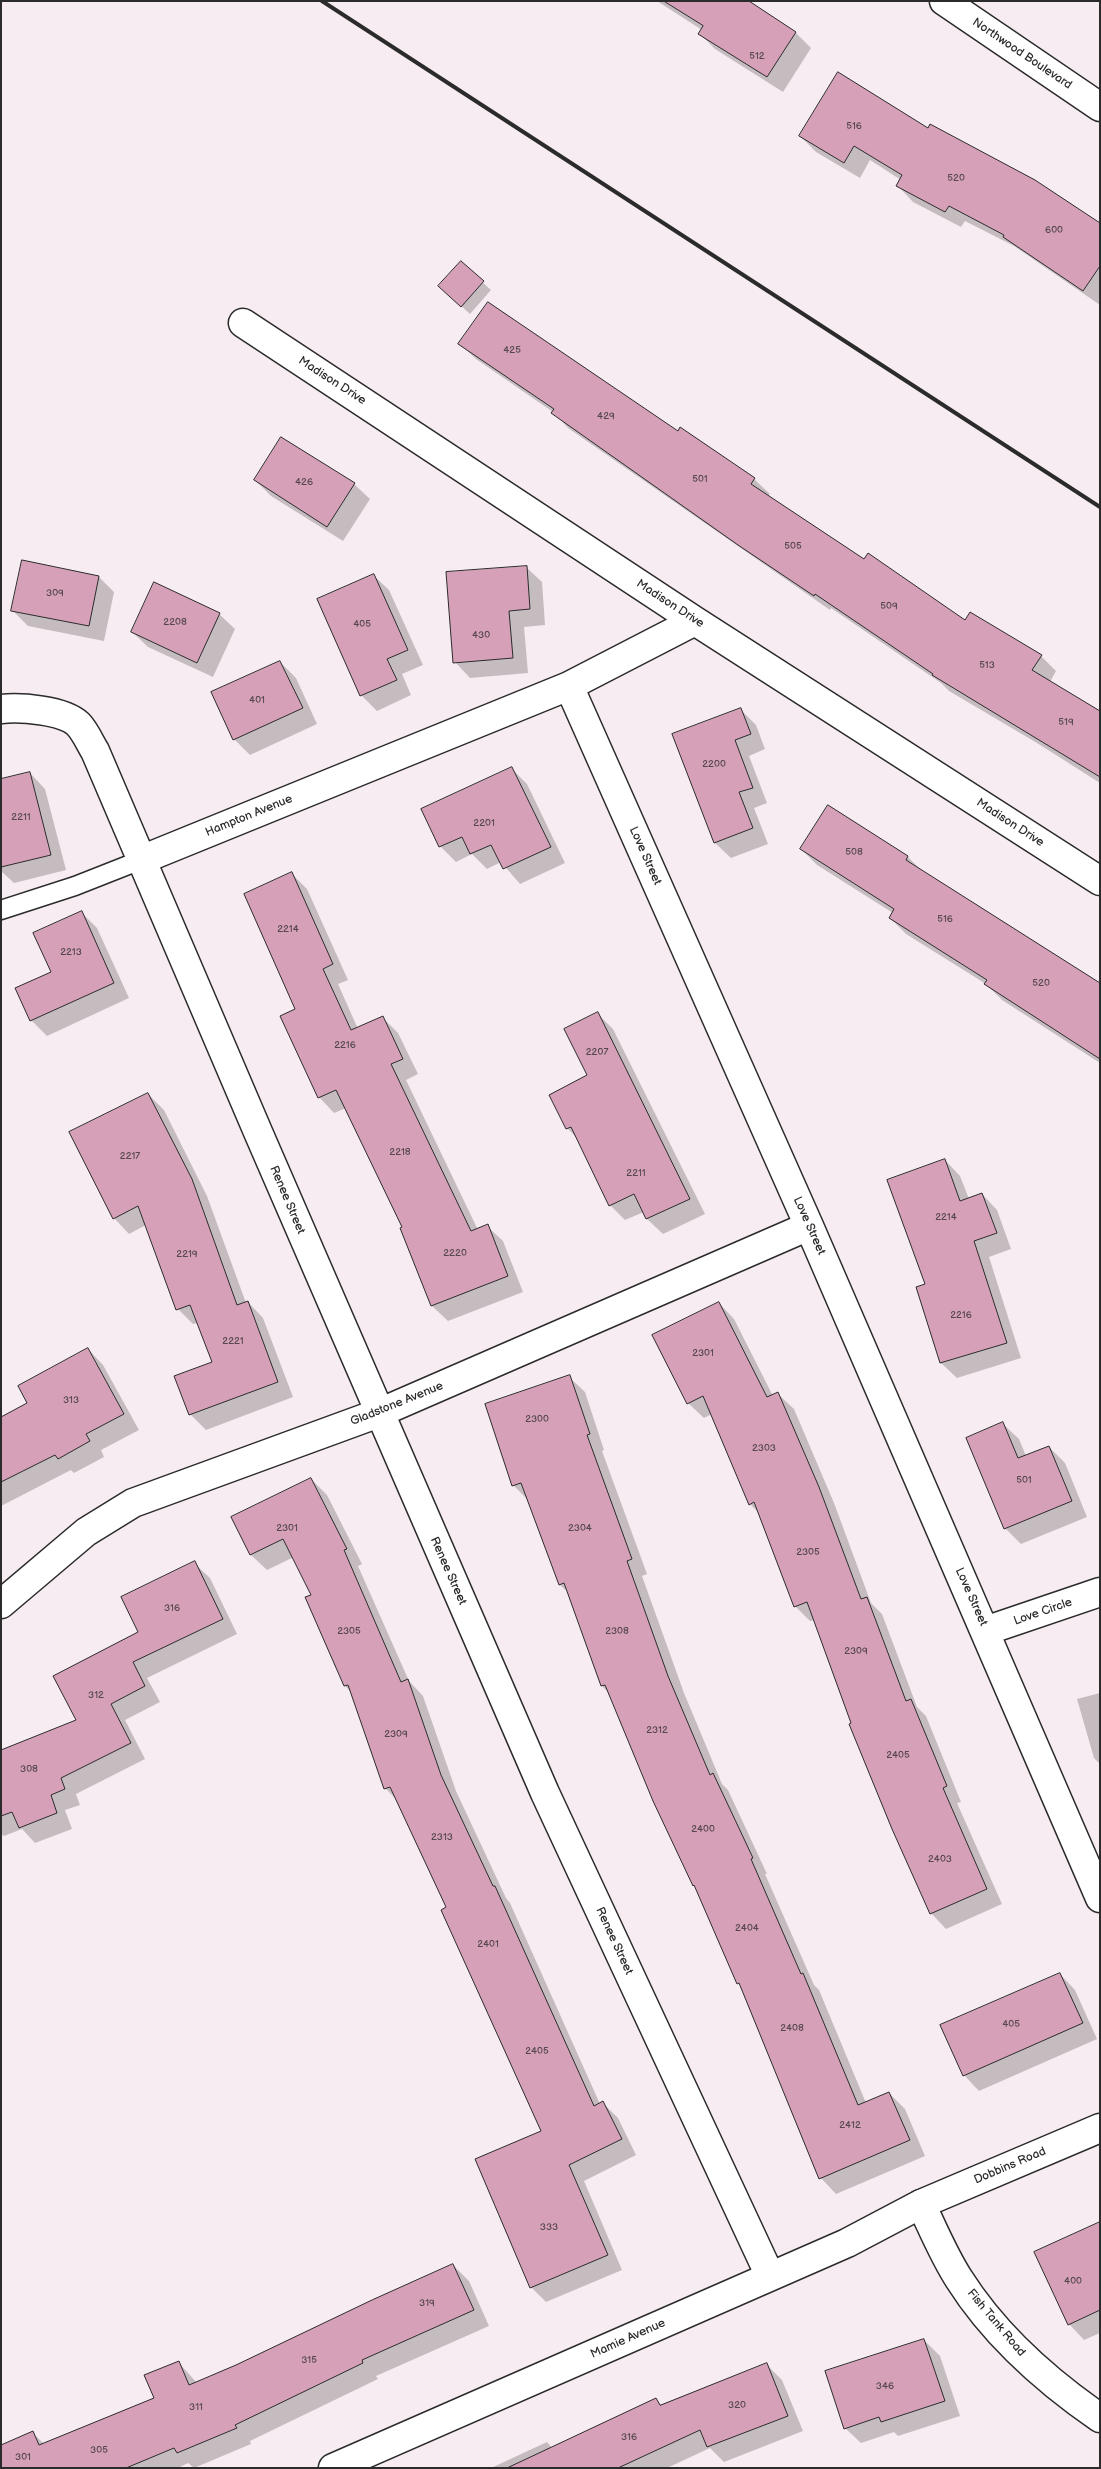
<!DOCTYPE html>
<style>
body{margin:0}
#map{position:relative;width:1101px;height:2469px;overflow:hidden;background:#f7ecf1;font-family:"Balsamiq Sans",sans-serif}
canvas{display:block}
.frame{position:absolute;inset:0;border:2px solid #2b2b2b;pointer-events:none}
</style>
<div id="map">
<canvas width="1101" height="2469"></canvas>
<div class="frame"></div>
</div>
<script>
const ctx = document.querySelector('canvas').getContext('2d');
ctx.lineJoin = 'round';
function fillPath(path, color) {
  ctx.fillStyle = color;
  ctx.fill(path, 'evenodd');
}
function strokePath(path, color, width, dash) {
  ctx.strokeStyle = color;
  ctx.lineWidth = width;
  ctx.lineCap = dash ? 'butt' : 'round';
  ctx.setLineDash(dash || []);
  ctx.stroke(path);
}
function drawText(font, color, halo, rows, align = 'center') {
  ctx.font = font + ' "Balsamiq Sans",sans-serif';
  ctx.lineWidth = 5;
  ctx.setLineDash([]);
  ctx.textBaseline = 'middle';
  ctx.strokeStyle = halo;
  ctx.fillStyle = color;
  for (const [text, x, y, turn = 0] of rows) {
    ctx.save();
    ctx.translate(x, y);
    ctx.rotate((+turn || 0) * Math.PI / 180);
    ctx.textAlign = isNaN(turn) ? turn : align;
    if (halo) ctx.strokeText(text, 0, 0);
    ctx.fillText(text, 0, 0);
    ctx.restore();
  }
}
fillPath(new Path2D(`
 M 657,1 L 747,1 L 796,33 L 811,48 L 783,92 L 715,49 L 700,34 L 702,30 Z
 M 929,130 L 1100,223 L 1100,305 L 1014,246 L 965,221 L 961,227 L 913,202 L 898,186 L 901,180 L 870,160 L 860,178 L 816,152 L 800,136 Z
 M 461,263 L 491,290 L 470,314 L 447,293 Z
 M 460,344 L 678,433 L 754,479 L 770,494 L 768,496 L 864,560 L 966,621 L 1041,656 L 1056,671 L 1050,682 L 1100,712 L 1100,783 L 1037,743 L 949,691 L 941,683 L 831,608 L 830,610 L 568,428 L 553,412 L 476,359 Z
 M 255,480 L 354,484 L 370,499 L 343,541 L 271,496 Z
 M 526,567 L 542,582 L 545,625 L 524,627 L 528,673 L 470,678 L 455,662 Z
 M 373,575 L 389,590 L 423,665 L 402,674 L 411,695 L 377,711 L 361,695 L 318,599 Z
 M 99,577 L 114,592 L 104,641 L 28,626 L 13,611 Z
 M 219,614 L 235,629 L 213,677 L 148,647 L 132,632 Z
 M 280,662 L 296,678 L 317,724 L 250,755 L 234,739 L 213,693 Z
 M 740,709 L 756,725 L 765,749 L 749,756 L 767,803 L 754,808 L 768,844 L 731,858 L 715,843 L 674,735 Z
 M 512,769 L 527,784 L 565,863 L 520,884 L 501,862 L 487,869 L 472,854 L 456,862 L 440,846 Z
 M 30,773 L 45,789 L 66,870 L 14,883 L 1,871 L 1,780 Z
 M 801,849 L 908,857 L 923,872 L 1100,986 L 1100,1063 L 1002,1000 L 986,984 L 906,934 L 890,918 L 893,913 L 817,865 Z
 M 292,874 L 307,889 L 348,980 L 338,984 L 358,1029 L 382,1017 L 398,1033 L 418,1074 L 406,1080 L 478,1230 L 487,1226 L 503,1241 L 523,1292 L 448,1321 L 432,1306 L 401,1229 L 403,1228 L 346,1108 L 334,1113 L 319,1097 L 296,1010 Z
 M 81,912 L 97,928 L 129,998 L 47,1036 L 31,1020 Z
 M 598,1014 L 613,1029 L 705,1214 L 663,1234 L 647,1219 L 644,1212 L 625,1220 L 610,1205 L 579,1140 L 567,1128 L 589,1076 Z
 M 148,1094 L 164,1110 L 207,1196 L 246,1303 L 248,1302 L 263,1318 L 293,1397 L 206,1430 L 190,1414 L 213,1363 L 198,1323 L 193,1324 L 178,1309 L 146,1225 L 129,1234 L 114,1218 Z
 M 945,1160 L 960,1176 L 969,1199 L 982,1194 L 997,1210 L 1011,1249 L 989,1257 L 1021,1358 L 957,1378 L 941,1363 L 917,1288 L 927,1285 Z
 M 719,1303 L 734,1319 L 773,1396 L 778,1394 L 794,1409 L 834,1503 L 871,1603 L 882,1614 L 917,1707 L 926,1716 L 961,1802 L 957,1803 L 1002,1904 L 946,1929 L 931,1913 L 853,1724 L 815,1620 L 810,1621 L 795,1606 L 760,1514 L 750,1504 L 712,1414 L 704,1418 L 688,1403 Z
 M 88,1349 L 103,1365 L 139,1430 L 101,1450 L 104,1457 L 74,1473 L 71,1470 L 1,1506 L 1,1418 L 29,1404 Z
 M 569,1377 L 585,1392 L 604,1450 L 602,1451 L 647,1574 L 642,1576 L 684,1693 L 722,1784 L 728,1790 L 767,1874 L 765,1874 L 814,1985 L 819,1990 L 866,2103 L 889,2093 L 905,2109 L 925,2156 L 836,2194 L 821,2178 L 742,1988 L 738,1983 L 609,1693 L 602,1686 L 570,1594 L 560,1585 L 529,1501 L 513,1485 Z
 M 1003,1424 L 1019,1439 L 1026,1456 L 1049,1447 L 1065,1463 L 1087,1517 L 1021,1544 L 1006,1529 L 968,1438 Z
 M 311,1479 L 327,1495 L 362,1564 L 358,1566 L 409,1681 L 423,1696 L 456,1791 L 506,1898 L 510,1903 L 600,2104 L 603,2103 L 618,2118 L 636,2155 L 584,2181 L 622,2270 L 546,2302 L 531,2287 L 543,2132 L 448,1908 L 397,1800 L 385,1788 L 351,1692 L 345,1686 L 313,1595 L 294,1557 L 267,1570 L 251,1555 L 233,1518 Z
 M 194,1563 L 210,1578 L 237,1634 L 147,1678 L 160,1702 L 125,1720 L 145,1759 L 76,1794 L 80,1805 L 65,1810 L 72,1829 L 35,1843 L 22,1829 L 4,1836 L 1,1834 L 1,1751 L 78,1721 L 140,1632 Z
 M 1100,1693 L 1100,1764 L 1094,1758 L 1077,1699 Z
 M 1060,1974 L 1075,1990 L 1097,2039 L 979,2091 L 964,2075 Z
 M 1100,2223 L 1100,2333 L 1084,2340 L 1069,2324 Z
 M 453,2265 L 469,2281 L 489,2326 L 376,2376 L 378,2379 L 250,2441 L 251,2444 L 194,2468 L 188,2463 L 178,2468 L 1,2468 L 33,2433 L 44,2444 L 155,2399 L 179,2363 L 197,2383 Z
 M 924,2340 L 940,2356 L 960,2416 L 898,2436 L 894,2432 L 861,2443 L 845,2428 Z
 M 767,2365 L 782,2380 L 803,2431 L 724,2462 L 710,2448 L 667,2468 L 491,2468 L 547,2442 L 552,2448 L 656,2399 L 662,2406 Z`), '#0003');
const building = new Path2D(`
 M 664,1 L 749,1 L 796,32 L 767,77 L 698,34 L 703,26 Z
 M 838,72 L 928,128 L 930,124 L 1035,180 L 1100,223 L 1100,266 L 1083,291 L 1003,237 L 1004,235 L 949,206 L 945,212 L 896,186 L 902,175 L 854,146 L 844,163 L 799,136 Z
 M 461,261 L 484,281 L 461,307 L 438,286 Z
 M 488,302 L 678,431 L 680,427 L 755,478 L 751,484 L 864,559 L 868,553 L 965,620 L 970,612 L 1042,655 L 1032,670 L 1100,711 L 1100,777 L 932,675 L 933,674 L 815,594 L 814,596 L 738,545 L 551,413 L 554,409 L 458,344 Z
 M 281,437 L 355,483 L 327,527 L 254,480 Z
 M 22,560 L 99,576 L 89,626 L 11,611 Z
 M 527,566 L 530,609 L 509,611 L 513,658 L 453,663 L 446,572 Z
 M 374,574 L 408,650 L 387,659 L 397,680 L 360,696 L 317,599 Z
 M 154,582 L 220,613 L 197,663 L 131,632 Z
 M 280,661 L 303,708 L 233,740 L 211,692 Z
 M 741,708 L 751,734 L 735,740 L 753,788 L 739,792 L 753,828 L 714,843 L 672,734 Z
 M 512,767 L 551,847 L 503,869 L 491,845 L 470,854 L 462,837 L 439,847 L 421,809 Z
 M 30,772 L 51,855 L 1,867 L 1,779 Z
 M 828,805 L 908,856 L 906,860 L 1100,983 L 1100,1059 L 984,984 L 987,980 L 889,918 L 894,909 L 800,849 Z
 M 292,872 L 333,964 L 323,969 L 351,1030 L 383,1016 L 403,1059 L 391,1064 L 471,1231 L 488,1224 L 508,1276 L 431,1306 L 400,1228 L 402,1227 L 336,1090 L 318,1098 L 280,1016 L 295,1009 L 244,894 Z
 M 82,911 L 114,983 L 30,1021 L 15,988 L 51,972 L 33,933 Z
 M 598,1012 L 690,1199 L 646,1219 L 634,1194 L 609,1206 L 571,1127 L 566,1129 L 549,1095 L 587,1075 L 564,1029 Z
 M 148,1093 L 192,1179 L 237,1305 L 248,1301 L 278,1382 L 189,1415 L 174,1376 L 212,1362 L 190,1305 L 176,1310 L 138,1206 L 113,1219 L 69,1132 Z
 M 945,1159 L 960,1201 L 982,1193 L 997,1233 L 974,1241 L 1007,1343 L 940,1363 L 916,1287 L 925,1284 L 887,1180 Z
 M 719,1302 L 767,1397 L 778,1392 L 819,1487 L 861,1599 L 867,1597 L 906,1701 L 911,1699 L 947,1786 L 943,1788 L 987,1889 L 930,1914 L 892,1829 L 849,1724 L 851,1723 L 807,1602 L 794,1607 L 754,1502 L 749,1505 L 703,1396 L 687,1404 L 652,1335 Z
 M 88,1348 L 124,1414 L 86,1434 L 90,1441 L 58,1459 L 55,1455 L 1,1482 L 1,1417 L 27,1403 L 18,1386 Z
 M 570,1375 L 590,1434 L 587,1435 L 632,1559 L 627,1561 L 668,1676 L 710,1775 L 713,1773 L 753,1858 L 751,1859 L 801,1974 L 803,1973 L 858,2105 L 889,2092 L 910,2140 L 819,2179 L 739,1983 L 737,1984 L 694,1885 L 693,1886 L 653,1801 L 605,1685 L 601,1686 L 564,1583 L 559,1585 L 521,1483 L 512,1486 L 485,1404 Z
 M 1003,1422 L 1018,1458 L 1049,1446 L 1072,1501 L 1004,1529 L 966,1438 Z
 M 311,1478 L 347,1549 L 344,1550 L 401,1682 L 408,1679 L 441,1775 L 493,1886 L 495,1886 L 594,2106 L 603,2101 L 622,2139 L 569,2165 L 608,2255 L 530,2288 L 475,2159 L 541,2131 L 441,1910 L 446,1907 L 390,1787 L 384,1789 L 348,1685 L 344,1686 L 305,1597 L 311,1595 L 283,1539 L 250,1555 L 231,1517 Z
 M 195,1561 L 223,1619 L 133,1662 L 145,1686 L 111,1704 L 131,1743 L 61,1778 L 65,1789 L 51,1795 L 57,1813 L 19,1828 L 12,1812 L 1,1816 L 1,1750 L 76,1720 L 53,1676 L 138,1632 L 121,1597 Z
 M 1060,1973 L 1083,2023 L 963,2076 L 940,2025 Z
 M 1100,2222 L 1100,2310 L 1068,2325 L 1034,2252 Z
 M 453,2264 L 474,2310 L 362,2360 L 363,2363 L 235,2425 L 237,2428 L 177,2453 L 174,2448 L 126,2468 L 1,2468 L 1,2445 L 33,2431 L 39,2445 L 154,2398 L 144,2375 L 179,2361 L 189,2385 L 236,2365 L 372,2300 Z
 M 924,2339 L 945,2401 L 881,2422 L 879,2417 L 844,2429 L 825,2371 Z
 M 767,2363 L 788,2416 L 707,2447 L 700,2430 L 618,2468 L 507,2468 L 656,2398 L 660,2405 Z`);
fillPath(building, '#d6a1b8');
strokePath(building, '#2b2b2b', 1);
const lane = new Path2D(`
 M 1,910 L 75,886 L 141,860`);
const street = new Path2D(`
 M 243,323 L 695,621 L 1100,881
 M 569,686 L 809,1226 L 1100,1898
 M 1,709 C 21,707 63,710 78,724 C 85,731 90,743 95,751 L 258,1132 L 545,1793 L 770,2276
 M 141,860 L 569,686 L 695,621
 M 1,1604 L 86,1532 L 133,1503 L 379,1413 L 809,1226
 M 985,1631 L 1100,1592
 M 921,2204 C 933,2229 944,2256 959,2279 C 995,2336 1045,2380 1100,2418`);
const secondary = new Path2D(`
 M 944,1 L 1100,107
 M 333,2468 L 847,2243 L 921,2204 L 1100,2128`);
strokePath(lane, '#2b2b2b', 21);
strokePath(street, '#2b2b2b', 31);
strokePath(secondary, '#2b2b2b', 31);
strokePath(lane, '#fff', 18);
strokePath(street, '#fff', 28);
strokePath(secondary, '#fff', 28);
strokePath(new Path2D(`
 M 322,1 L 1100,507`), '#2b2b2b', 4);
drawText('10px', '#56484e', null, [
 ["512",757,56],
 ["516",854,126],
 ["520",956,178],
 ["600",1054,230],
 ["425",512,350],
 ["429",606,416],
 ["501",700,479],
 ["426",304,482],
 ["505",793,546],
 ["309",55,593],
 ["509",889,606],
 ["2208",175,622],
 ["405",362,624],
 ["430",481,635],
 ["513",987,665],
 ["401",257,700],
 ["519",1066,722],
 ["2200",714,764],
 ["2211",21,817],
 ["2201",484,823],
 ["508",854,852],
 ["516",945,919],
 ["2214",288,929],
 ["2213",71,952],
 ["520",1041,983],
 ["2216",345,1045],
 ["2207",597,1052],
 ["2218",400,1152],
 ["2217",130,1156],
 ["2211",636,1173],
 ["2214",946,1217],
 ["2220",455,1253],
 ["2219",187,1254],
 ["2216",961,1315],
 ["2221",233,1341],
 ["2301",703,1353],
 ["313",71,1400],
 ["2300",537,1419],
 ["2303",764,1448],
 ["501",1024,1480],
 ["2301",287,1528],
 ["2304",580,1528],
 ["2305",808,1552],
 ["316",172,1608],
 ["2305",349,1631],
 ["2308",617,1631],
 ["2309",856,1651],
 ["312",96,1695],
 ["2312",657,1730],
 ["2309",396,1734],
 ["2405",898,1755],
 ["308",29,1769],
 ["2400",703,1829],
 ["2313",442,1837],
 ["2403",940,1859],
 ["2404",747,1928],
 ["2401",488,1944],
 ["405",1011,2024],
 ["2408",792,2028],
 ["2405",537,2051],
 ["2412",850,2125],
 ["333",549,2227],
 ["400",1073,2281],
 ["319",427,2303],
 ["315",309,2360],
 ["346",885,2386],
 ["320",737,2405],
 ["311",196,2407],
 ["316",629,2437],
 ["305",99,2450],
 ["301",23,2457]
]);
drawText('12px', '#2b2b2b', '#fff', [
 ["Northwood Boulevard",1022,54,34],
 ["Madison Drive",332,381,33],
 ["Madison Drive",670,604,33],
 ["Hampton Avenue",249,816,-22],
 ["Madison Drive",1010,823,33],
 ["Love Street",645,856,66],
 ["Renee Street",287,1200,67],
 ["Love Street",809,1226,66],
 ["Gladstone Avenue",397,1404,-22],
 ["Renee Street",448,1571,66],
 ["Love Street",971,1597,66],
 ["Love Circle",1043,1612,-19],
 ["Renee Street",614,1941,65],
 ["Dobbins Road",1010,2166,-23],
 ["Fish Tank Road",996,2323,50],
 ["Mamie Avenue",628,2339,-24]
]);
</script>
